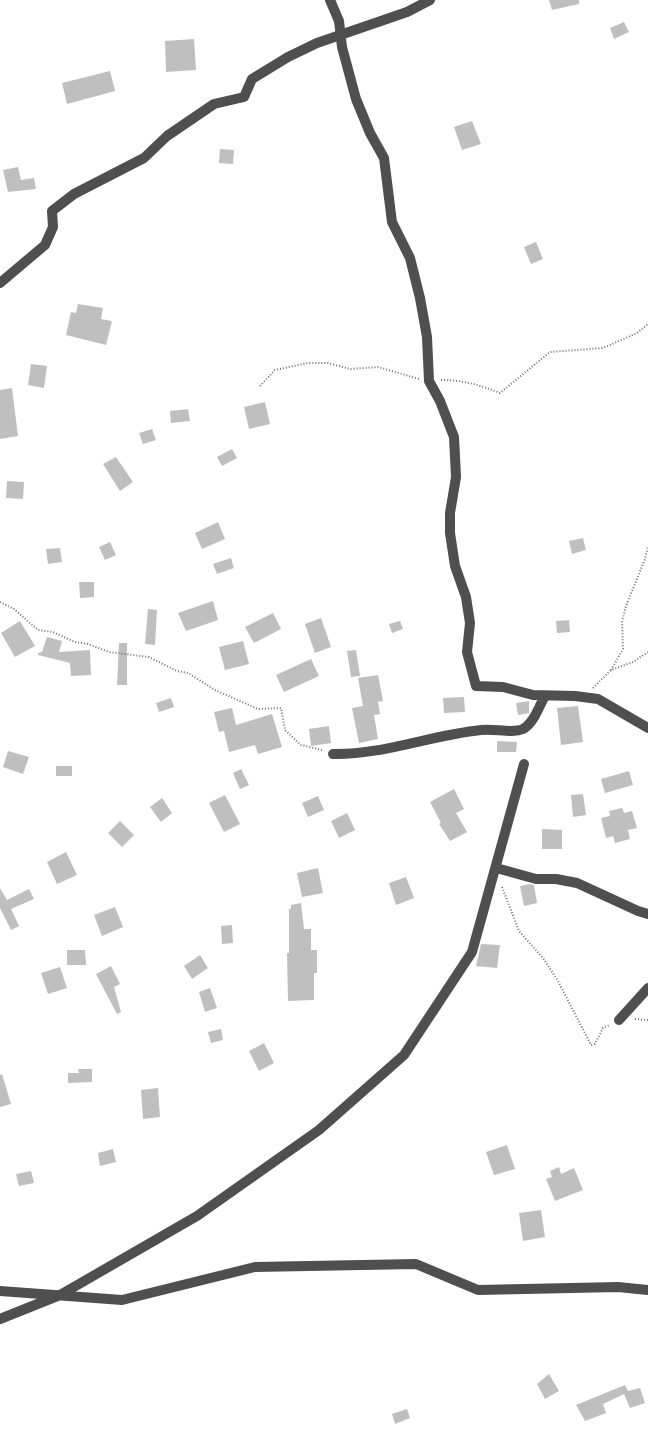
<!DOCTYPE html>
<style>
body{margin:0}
canvas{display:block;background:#fff}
</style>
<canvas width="648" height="1431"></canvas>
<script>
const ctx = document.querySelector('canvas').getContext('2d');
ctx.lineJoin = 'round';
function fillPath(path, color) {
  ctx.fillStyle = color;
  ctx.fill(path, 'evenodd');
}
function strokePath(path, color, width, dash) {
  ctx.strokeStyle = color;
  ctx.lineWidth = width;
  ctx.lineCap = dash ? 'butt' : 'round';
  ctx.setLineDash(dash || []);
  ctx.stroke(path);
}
fillPath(new Path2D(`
 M 549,0 L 579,0 L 579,4 L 552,10 Z
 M 624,22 L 629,32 L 614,39 L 610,28 Z
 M 194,39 L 196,70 L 166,72 L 165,41 Z
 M 110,71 L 115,91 L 67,104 L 62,83 Z
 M 472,121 L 481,144 L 462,150 L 454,127 Z
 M 220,149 L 234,150 L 233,164 L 219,163 Z
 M 18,167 L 21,180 L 34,178 L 36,189 L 8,192 L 3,170 Z
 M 536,242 L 543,259 L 531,264 L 524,247 Z
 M 78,304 L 103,308 L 101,319 L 112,321 L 106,345 L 66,335 L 71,312 L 76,313 Z
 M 31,364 L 47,366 L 44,388 L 28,385 Z
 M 12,388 L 18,436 L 0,439 L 0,390 Z
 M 265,402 L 270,424 L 249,429 L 244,407 Z
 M 188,409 L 190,421 L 171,423 L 170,411 Z
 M 152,429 L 156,440 L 143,444 L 139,433 Z
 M 232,449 L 237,458 L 222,466 L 217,457 Z
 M 116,457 L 133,482 L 120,491 L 103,464 Z
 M 7,481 L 24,482 L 23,499 L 6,498 Z
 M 218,522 L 225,539 L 202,549 L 195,533 Z
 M 583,538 L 586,550 L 572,554 L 569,541 Z
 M 110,542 L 116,555 L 105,560 L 99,547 Z
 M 60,548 L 62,562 L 48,564 L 46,549 Z
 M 231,558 L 234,568 L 217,574 L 213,564 Z
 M 79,582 L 94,582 L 94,597 L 80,598 Z
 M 213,601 L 218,620 L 186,631 L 178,613 Z
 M 148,609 L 157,610 L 155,645 L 145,644 Z
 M 273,613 L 281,629 L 254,643 L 245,627 Z
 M 321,618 L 331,647 L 315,653 L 305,624 Z
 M 569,620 L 570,632 L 557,633 L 556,621 Z
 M 20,621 L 35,646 L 15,657 L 1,633 Z
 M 400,621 L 403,629 L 392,633 L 389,624 Z
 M 47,637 L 62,641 L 59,652 L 90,650 L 91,675 L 71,676 L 70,663 L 38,655 L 38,653 L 42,652 Z
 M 243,641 L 249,664 L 225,670 L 219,647 Z
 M 119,643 L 127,643 L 127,685 L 117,685 Z
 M 356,650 L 360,676 L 351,677 L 347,651 Z
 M 311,659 L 319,676 L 284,692 L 276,675 Z
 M 378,675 L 383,701 L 378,702 L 380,714 L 374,715 L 378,739 L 359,743 L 352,708 L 363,706 L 358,678 Z
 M 464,697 L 465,712 L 444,713 L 443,698 Z
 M 171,698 L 174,707 L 159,712 L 156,703 Z
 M 529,701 L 529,713 L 518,715 L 516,703 Z
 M 578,706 L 583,742 L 561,745 L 557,708 Z
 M 232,708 L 236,725 L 272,714 L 282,747 L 258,754 L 255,745 L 229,752 L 224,731 L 219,732 L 214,712 Z
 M 329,726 L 331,743 L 311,746 L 309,729 Z
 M 497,741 L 517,742 L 516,752 L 497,752 Z
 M 8,751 L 29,757 L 23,774 L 3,767 Z
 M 56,766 L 72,766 L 72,776 L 56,776 Z
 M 241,769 L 249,785 L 240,789 L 233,773 Z
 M 629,771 L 633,785 L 605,793 L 601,779 Z
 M 454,789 L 464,809 L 456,813 L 467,832 L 450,841 L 439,824 L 441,823 L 430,802 Z
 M 583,794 L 586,815 L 573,817 L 571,795 Z
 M 225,795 L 240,824 L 224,832 L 209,803 Z
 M 318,796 L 324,810 L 308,817 L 302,803 Z
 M 162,798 L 172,813 L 161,822 L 150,807 Z
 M 622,808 L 624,813 L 632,811 L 637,828 L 628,830 L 630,839 L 615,843 L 613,836 L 606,838 L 601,818 L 610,816 L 609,811 Z
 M 347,813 L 355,830 L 339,838 L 331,821 Z
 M 120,821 L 134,835 L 122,847 L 108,833 Z
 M 542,829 L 562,830 L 562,849 L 542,849 Z
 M 66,852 L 77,875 L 57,884 L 47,862 Z
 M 318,868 L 323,893 L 302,897 L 297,873 Z
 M 406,877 L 414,898 L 396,905 L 389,883 Z
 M 530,884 L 534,885 L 537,903 L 524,906 L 520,886 Z
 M 0,888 L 7,900 L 29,889 L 34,899 L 11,909 L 19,926 L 11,930 L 0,908 Z
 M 301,903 L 304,929 L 311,929 L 311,950 L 317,950 L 317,973 L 314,973 L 314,1000 L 288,1001 L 287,953 L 289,953 L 289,909 L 291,909 L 291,905 Z
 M 115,907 L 123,927 L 102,936 L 94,915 Z
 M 232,925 L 233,943 L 222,944 L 221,926 Z
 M 481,944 L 500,945 L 497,968 L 476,966 Z
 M 67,950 L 85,950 L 86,965 L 67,965 Z
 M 200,955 L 208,968 L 192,979 L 184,966 Z
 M 111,966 L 120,984 L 114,987 L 121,1012 L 117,1014 L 96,974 Z
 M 60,967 L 67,988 L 48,994 L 41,973 Z
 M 210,988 L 217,1008 L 205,1012 L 199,992 Z
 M 221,1029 L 223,1040 L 211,1043 L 208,1032 Z
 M 264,1043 L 274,1063 L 259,1071 L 249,1051 Z
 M 78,1069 L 92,1069 L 92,1082 L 68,1083 L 68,1073 L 79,1073 Z
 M 2,1074 L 11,1104 L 0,1107 L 0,1075 Z
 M 158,1088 L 160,1117 L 143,1119 L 141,1090 Z
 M 507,1145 L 515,1169 L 494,1175 L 486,1152 Z
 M 113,1149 L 116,1162 L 100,1166 L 98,1153 Z
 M 559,1167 L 561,1174 L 574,1168 L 583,1190 L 555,1201 L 546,1179 L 552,1177 L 550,1171 Z
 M 31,1171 L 34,1183 L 19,1186 L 16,1174 Z
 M 541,1210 L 545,1237 L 523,1241 L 519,1213 Z
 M 549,1374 L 559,1391 L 545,1399 L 537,1384 Z
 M 625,1385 L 628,1391 L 640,1388 L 645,1403 L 630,1408 L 624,1394 L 603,1404 L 606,1413 L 585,1421 L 576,1405 Z
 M 407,1409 L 410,1418 L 395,1424 L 392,1414 Z`), '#bfbfbf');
strokePath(new Path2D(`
 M 441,380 C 463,380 480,385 500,393 L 550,352 L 603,348 L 637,333 L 648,324
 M 260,386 L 275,370 L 308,363 L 327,363 L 351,369 L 378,367 L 419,379
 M 0,602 L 14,609 L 38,630 L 53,632 L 75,642 L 88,644 L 109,652 L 149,657 L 177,671 L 188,673 L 215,690 L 258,709 L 281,708 L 285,730 L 301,745 L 322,750
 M 611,670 L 623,649 L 622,622 L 626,606 L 645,559 L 648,547
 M 593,688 L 611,670 L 633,662 L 648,652
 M 502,887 L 519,931 L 543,958 L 558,981 L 591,1045 L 595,1044 L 603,1028 L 610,1025
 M 635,1019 L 648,1020`), '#717171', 2, [1, 2]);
strokePath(new Path2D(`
 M 330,0 L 339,21 L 342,47 L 356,99 L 370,133 L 384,158 L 392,222 L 410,258 L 420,298 L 427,337 L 429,381 L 440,401 L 454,437 L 456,477 L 450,513 L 450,533 L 455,566 L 466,597 L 470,623 L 467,652 L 476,686 L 503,687 L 533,695 L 575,696 L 598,699 L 648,728
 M 0,283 L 45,245 L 53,227 L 52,211 L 74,194 L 144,158 L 167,136 L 214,104 L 244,97 L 252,79 L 288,57 L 317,43 L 407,12 L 430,0
 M 333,754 C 383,755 431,735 481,730 C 494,728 512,734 523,729 C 534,723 539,706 545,696
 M 500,869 L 536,879 L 556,879 L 577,883 L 638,911 L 648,914
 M 619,1020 L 648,988
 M 0,1291 L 122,1300 L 255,1267 L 416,1264 L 478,1290 L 618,1287 L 648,1290
 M 0,1319 L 60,1295 L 197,1216 L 319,1130 L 404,1055 L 472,952 L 524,764`), '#4f4f4f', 10);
</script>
